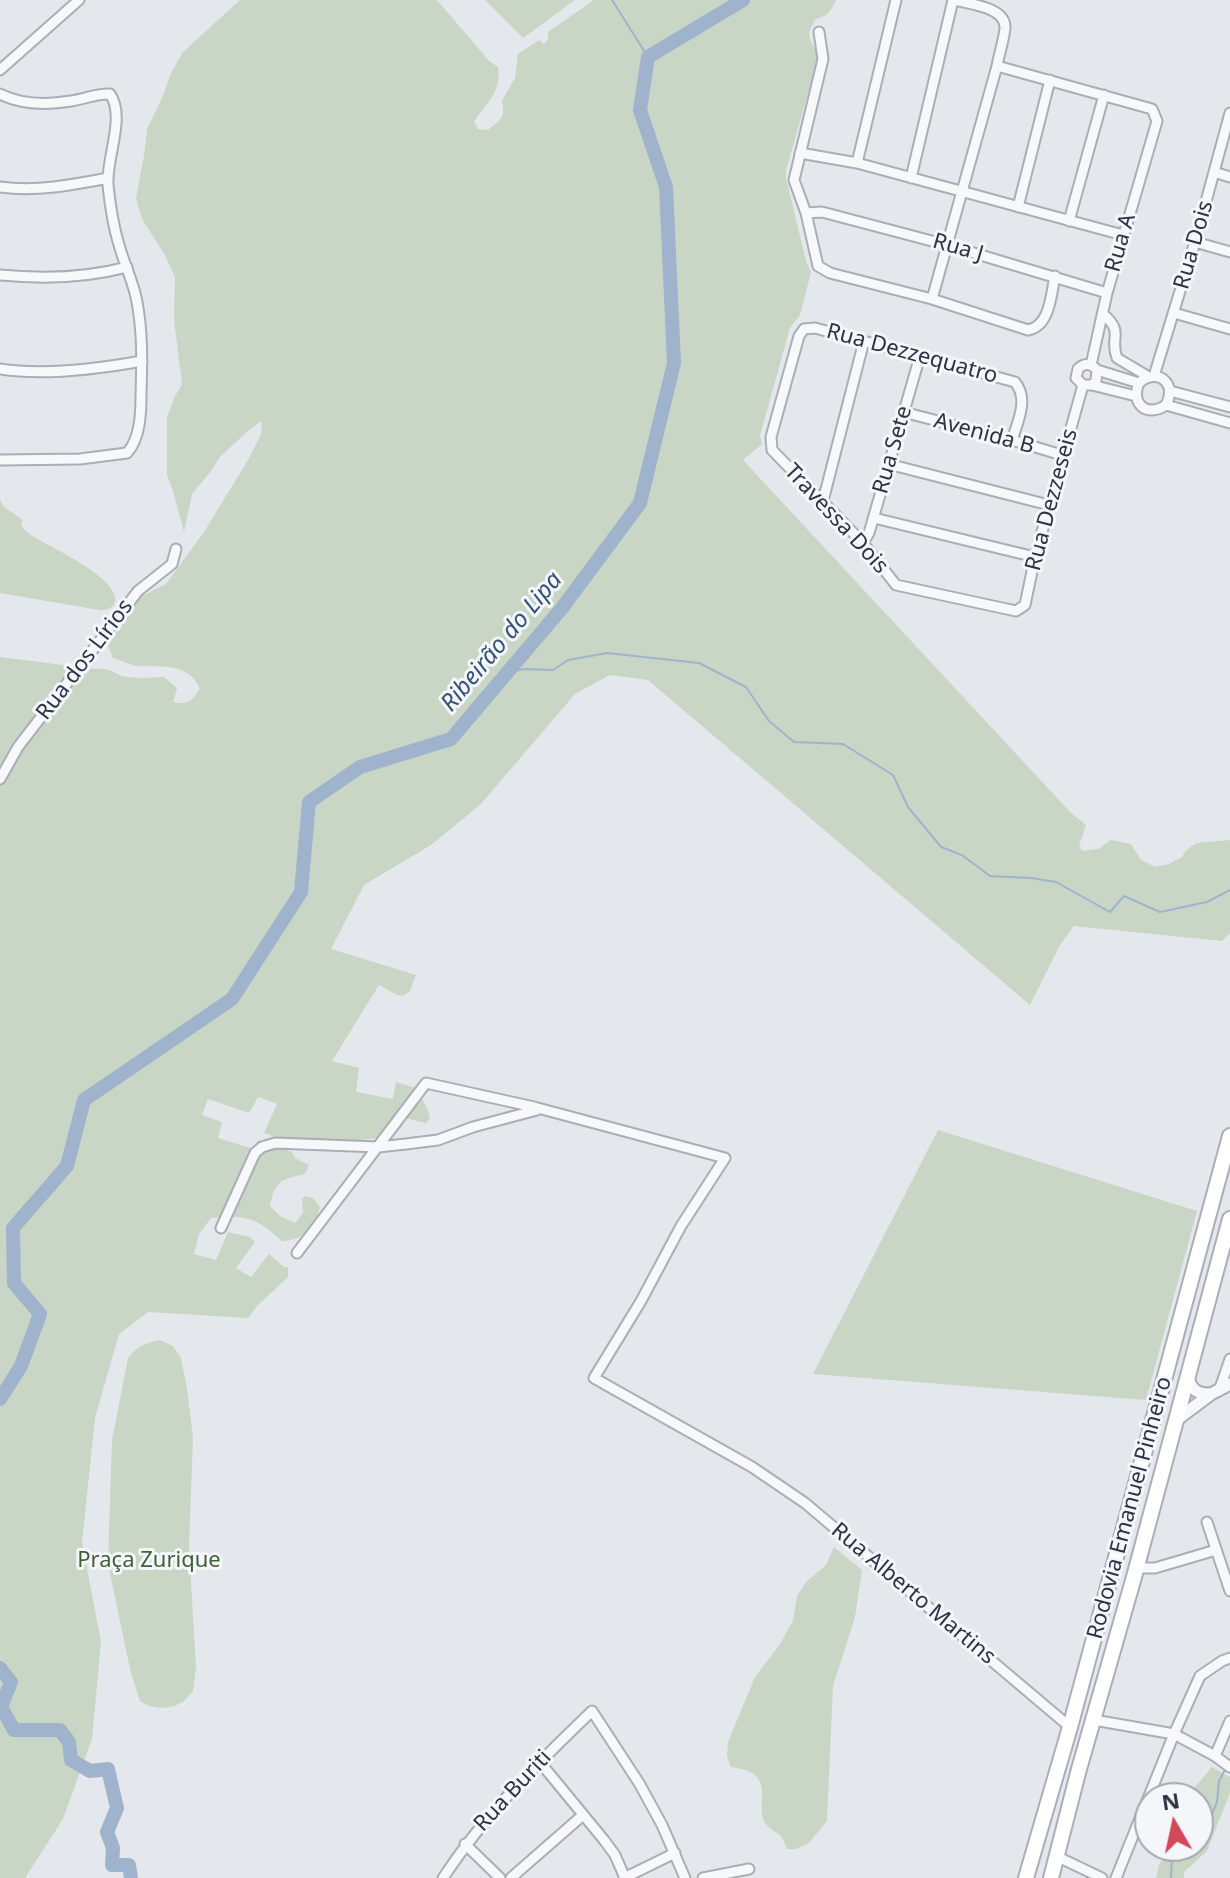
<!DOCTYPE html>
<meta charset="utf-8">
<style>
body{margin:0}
#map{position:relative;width:1230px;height:1878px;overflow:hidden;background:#e4e7ec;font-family:"Noto Sans",sans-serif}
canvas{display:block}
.north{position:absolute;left:1134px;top:1782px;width:80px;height:80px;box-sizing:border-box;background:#f4f6f9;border:2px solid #a4a8b1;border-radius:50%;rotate:351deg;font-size:22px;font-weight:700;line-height:32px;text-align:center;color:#2b3445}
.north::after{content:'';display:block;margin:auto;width:28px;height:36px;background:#d1495b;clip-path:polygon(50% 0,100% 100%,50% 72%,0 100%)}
</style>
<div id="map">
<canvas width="1230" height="1878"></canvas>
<div class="north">N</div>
</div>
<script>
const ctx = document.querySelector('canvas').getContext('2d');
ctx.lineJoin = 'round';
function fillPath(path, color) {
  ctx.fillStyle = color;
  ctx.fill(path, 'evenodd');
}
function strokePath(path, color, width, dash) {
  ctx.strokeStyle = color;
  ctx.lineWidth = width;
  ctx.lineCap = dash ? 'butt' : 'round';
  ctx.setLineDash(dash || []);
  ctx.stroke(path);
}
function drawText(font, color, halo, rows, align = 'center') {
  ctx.font = font + ' "Noto Sans",sans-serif';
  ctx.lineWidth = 6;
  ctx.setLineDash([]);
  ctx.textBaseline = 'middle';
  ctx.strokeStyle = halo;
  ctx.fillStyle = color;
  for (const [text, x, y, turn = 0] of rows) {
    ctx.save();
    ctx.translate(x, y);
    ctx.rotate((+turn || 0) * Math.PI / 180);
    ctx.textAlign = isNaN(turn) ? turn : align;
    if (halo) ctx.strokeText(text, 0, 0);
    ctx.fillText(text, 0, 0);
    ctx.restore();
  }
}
fillPath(new Path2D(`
 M 240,0 L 437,0 L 489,61 L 498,67 C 502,93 486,102 474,122 L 478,129 L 488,130 C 500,120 506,118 502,101 L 515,78 L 518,54 L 539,40 L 544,44 L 548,39 L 548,32 L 594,0 L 836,0 C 831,11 828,16 816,19 C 802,40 813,38 818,57 L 786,171 L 786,178 L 806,261 L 811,272 L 800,315 L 790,328 L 760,436 L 762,444 L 743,460 L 1071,813 L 1086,825 L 1079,846 L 1082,851 L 1098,849 L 1111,840 L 1131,844 L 1141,860 L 1155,867 L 1169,864 L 1182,857 L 1186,850 L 1197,843 L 1230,840 L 1230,933 L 1222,941 L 1074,926 L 1060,945 L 1030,1005 L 648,680 L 610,675 L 575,694 L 481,804 L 431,845 L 364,885 L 331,949 L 416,975 L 410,991 L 403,996 L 397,995 L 379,985 L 332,1061 L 359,1068 L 356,1092 L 393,1099 L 396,1082 L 416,1088 L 427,1108 L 430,1118 L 426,1123 L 404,1118 L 402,1127 L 388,1137 L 350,1141 L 289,1142 L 264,1133 L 277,1104 L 258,1097 L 249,1113 L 208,1099 L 202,1115 L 222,1122 L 218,1138 L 254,1149 L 258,1140 L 292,1152 L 295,1158 L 309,1165 L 305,1174 C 281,1180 275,1180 270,1206 L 280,1216 L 295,1223 L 303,1213 L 302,1199 L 305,1196 L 313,1198 L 320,1207 C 314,1228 304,1240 282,1241 C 258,1218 244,1214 211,1218 L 199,1234 L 194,1254 L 216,1260 L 228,1232 L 250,1237 L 255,1242 L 236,1268 L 251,1277 L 269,1254 L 284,1267 L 288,1267 L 288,1277 L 257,1306 L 248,1318 L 148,1312 L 119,1334 L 95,1418 L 82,1542 L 101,1642 L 92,1739 L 63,1819 L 25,1878 L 0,1878 L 0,657 L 95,669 C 113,667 114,676 128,677 C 140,679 152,677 164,677 L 177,688 L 173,702 C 189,705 191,701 200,689 C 188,661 163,668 138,666 C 130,665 121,660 113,658 L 108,646 L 132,601 L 166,584 L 204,532 L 248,460 L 261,434 L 262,421 L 250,429 L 220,457 L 211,471 L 192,494 L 184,532 L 173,491 L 167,475 L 167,418 L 174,398 L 182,384 L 174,320 L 175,277 L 165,255 L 142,219 L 136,198 L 144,156 L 147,129 L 163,96 L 171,73 L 183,52 Z
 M 485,0 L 575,0 L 523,38 Z
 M 0,500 L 4,507 L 23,520 L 21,526 C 23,528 29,534 31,535 C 47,546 121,578 115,602 C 113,609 105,610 99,610 L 0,593 Z
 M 938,1130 L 1197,1211 L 1146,1400 L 813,1374 Z
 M 160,1340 L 173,1346 L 181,1358 L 187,1389 L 193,1438 L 189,1547 L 196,1668 L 193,1691 L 184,1701 L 175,1706 L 162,1708 L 149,1706 L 140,1701 L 130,1669 L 108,1564 L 112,1440 L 128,1358 C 137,1346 146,1343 160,1340 Z
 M 834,1547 L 862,1570 L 855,1617 L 833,1686 L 827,1821 L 809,1843 L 796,1849 L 787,1849 C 780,1828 778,1838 767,1825 C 751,1807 782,1773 731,1767 L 727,1756 L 728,1742 L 755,1677 L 780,1644 L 788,1629 L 793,1621 L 797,1596 L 806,1582 L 826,1565 Z
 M 1212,1767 L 1230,1777 L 1230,1793 L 1207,1851 L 1184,1872 L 1184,1878 L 1156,1878 L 1159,1865 L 1171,1846 L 1198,1846 L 1198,1798 L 1186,1798 Z`), '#c9d6c5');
strokePath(new Path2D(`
 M 612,0 L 648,57
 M 507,672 L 525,669 L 553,670 L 568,660 L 607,653 L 699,663 L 746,687 L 769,721 L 794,742 L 843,744 L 893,775 L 908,807 L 941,847 L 962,855 L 990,876 L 1031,878 L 1056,882 L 1110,912 L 1124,896 L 1160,912 L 1207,902 L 1230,890
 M 1198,1830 L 1208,1824 L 1217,1802 L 1219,1781 L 1226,1768
 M 1171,1878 L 1172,1856 L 1179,1846`), '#9fb4cc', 2);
strokePath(new Path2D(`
 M 0,1399 L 21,1366 L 40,1314 L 14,1283 L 13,1228 L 67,1166 L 84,1100 L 232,999 L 301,892 L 309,802 L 360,767 L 451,739 L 562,608 L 640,503 L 674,363 L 666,187 L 640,110 L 648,57 L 743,0
 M 0,1668 L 11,1682 L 1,1707 L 14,1730 L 60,1730 L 69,1742 L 71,1760 L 90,1771 L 108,1769 L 117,1808 L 107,1832 L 113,1848 L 112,1865 L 129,1865 L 131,1878`), '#9fb4cc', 14);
const minor = new Path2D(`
 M 819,32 L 823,59 L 794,180 L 806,213 L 818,266 L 830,273 L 932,299 L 1028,330 C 1050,326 1051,295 1055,276
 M 997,66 L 1152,109 L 1157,121 L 1107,293 L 1091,365
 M 0,70 L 79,0
 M 0,94 C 22,105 47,105 71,101 C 85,99 97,93 110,94 C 126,117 106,158 108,185 C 110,205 113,225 119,245 C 124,263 132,279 136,297 C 143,330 142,362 141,395 C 141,414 140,439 127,453 L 80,459 L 0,460
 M 800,153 L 857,163 L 1123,235
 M 857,163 L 896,0
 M 1214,172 L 1230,177
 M 911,178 L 953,0
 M 0,187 C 36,192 72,185 108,178
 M 1018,207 L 1050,80
 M 806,213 L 822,212 L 947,245 L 1107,293
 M 1069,221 L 1104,95
 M 1195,242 L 1230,252
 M 0,275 C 42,279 86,278 127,267
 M 932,299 L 997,66 C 999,54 1004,40 1005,28 C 1006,7 969,4 954,0
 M 1174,313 L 1230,329
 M 1103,314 C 1125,333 1109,337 1117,358 L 1149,377
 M 0,369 C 45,376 98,369 142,361
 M 1097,370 L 1096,381 L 1092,385 L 1083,385 L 1076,378 L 1078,369 C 1084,363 1091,363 1097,370 L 1139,383
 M 1154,376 L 1195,242 L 1230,113
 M 1092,385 L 1136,396
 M 1170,391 L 1230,407
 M 1166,405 C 1178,383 1157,367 1139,383 C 1130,404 1147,418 1166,405 L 1230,423
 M 903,412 L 1012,440 L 1065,456
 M 1012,440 C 1018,421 1029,399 1015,382 L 815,328 L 804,329 L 799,336 L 771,437 L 772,450 L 863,543 L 896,585 L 1016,611 L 1025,605 L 1035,557 L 1083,385
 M 888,464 L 1049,505
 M 823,501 L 864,341
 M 874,518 L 1035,557
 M 863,543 L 869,533 L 920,356
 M 0,779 L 18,747 L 138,591 L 172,564 L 176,549
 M 221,1228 L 255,1153 L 262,1147 L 275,1143 L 378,1147 L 406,1144 L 438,1140 L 473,1127 L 537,1110
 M 297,1253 L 426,1083 L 534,1107 L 725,1158 L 681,1226 L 641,1301 L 594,1378 L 752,1467 L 805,1503 L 1070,1727
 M 1219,1391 L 1230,1359
 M 1207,1522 L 1230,1591
 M 1137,1568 L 1155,1568 L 1216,1550
 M 1094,1720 L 1174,1734 L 1215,1756 L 1230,1767
 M 1215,1756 L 1230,1721
 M 539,1761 L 604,1840 L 615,1855 L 625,1878
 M 465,1844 L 500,1878
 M 1056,1856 L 1102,1878
 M 443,1878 C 485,1814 537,1764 592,1711 L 639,1783 L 662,1825 L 685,1878
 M 511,1878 L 583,1815
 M 624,1878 L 675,1853
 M 703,1878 L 749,1869
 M 1116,1878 L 1174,1734 L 1200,1676 L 1222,1661 L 1230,1658`);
const tertiary = new Path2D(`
 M 1188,1377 C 1191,1390 1197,1394 1211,1394
 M 1175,1421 L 1211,1394 L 1230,1384`);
const secondary = new Path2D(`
 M 1026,1878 L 1070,1727 L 1230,1136
 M 1051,1878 L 1079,1769 L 1134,1577 L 1230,1219`);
strokePath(minor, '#a9aeb7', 13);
strokePath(tertiary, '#a9aeb7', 15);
strokePath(secondary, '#a9aeb7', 18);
strokePath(minor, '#f7f8fa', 9);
strokePath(tertiary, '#f7f8fa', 11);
strokePath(secondary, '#fff', 14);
drawText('22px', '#2b3445', '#f4f6f9', [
 ["Rua A",1121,243,-74],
 ["Rua Dois",1194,245,-74],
 ["Rua J",958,248,16],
 ["Rua Dezzequatro",912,354,15],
 ["Avenida B",984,434,15],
 ["Rua Sete",893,450,-74],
 ["Rua Dezzeseis",1052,500,-75],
 ["Travessa Dois",836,519,47],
 ["Rua dos Lírios",85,660,-53],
 ["Rodovia Emanuel Pinheiro",1130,1508,-75],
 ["Rua Alberto Martins",913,1594,40],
 ["Rua Buriti",513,1791,-47]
]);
drawText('22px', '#3f6138', '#f4f6f9', [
 ["Praça Zurique",149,1561]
]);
drawText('italic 24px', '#34527a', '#f4f6f9', [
 ["Ribeirão do Lipa",502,642,-50]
]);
</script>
